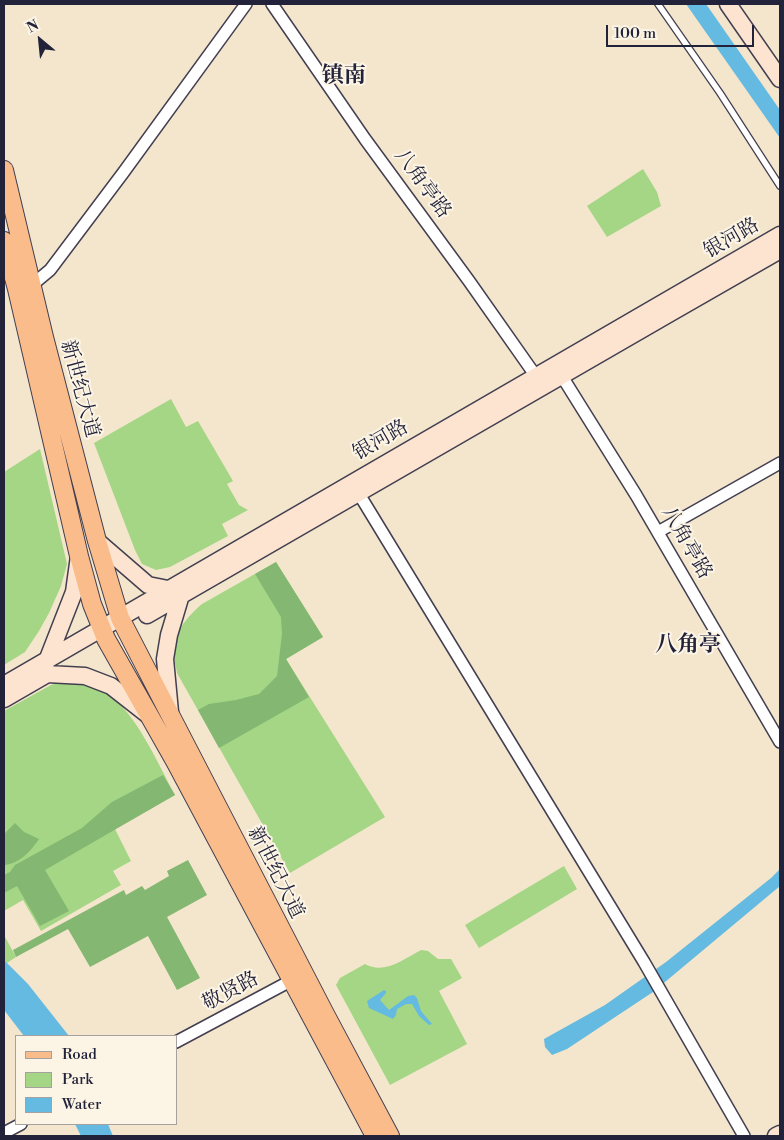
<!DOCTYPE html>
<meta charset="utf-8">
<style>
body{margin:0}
#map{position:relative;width:784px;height:1140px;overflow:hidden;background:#f4e6cc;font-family:"Libre Bodoni",serif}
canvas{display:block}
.frame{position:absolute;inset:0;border:5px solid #22223b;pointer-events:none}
.legend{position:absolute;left:15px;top:1035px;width:162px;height:90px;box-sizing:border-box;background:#fcf5e5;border:1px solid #a5a1a1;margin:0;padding:6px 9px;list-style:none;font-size:15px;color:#22223b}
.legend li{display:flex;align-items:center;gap:10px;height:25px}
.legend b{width:25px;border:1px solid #a5a1a1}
.north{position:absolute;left:15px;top:15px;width:50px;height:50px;-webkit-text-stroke:4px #fcf5e5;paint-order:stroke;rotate:332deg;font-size:14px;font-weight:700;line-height:20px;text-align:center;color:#22223b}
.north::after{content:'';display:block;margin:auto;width:18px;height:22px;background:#22223b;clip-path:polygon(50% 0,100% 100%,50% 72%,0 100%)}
.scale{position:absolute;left:606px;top:25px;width:148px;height:22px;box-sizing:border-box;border:2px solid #22223b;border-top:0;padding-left:6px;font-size:15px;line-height:18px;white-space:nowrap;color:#22223b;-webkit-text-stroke:4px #fcf5e5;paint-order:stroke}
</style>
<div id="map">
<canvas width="784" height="1140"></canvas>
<div class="frame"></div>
<ul class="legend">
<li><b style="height:6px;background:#f9bc8a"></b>Road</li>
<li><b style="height:14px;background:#a4d685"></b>Park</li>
<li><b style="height:14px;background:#65bae1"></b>Water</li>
</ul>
<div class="north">N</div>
<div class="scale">100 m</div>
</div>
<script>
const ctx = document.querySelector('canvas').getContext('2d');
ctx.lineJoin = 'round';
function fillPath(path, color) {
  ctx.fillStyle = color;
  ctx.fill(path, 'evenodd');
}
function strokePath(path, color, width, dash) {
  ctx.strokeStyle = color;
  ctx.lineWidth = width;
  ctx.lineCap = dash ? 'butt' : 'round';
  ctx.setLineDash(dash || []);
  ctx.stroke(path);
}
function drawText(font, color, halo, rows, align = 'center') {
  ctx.font = font + ' "Libre Bodoni","Noto Serif SC",serif';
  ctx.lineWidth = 4;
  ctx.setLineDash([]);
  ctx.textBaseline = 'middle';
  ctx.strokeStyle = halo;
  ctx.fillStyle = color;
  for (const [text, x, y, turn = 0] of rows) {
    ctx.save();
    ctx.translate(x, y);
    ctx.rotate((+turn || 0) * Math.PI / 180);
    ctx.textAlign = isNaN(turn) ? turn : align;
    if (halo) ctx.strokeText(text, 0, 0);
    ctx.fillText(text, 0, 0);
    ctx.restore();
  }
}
fillPath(new Path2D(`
 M 643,169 L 657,192 L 661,206 L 607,237 L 587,206 Z
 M 171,399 L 186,427 L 198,421 L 233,481 L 227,484 L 239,505 L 248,510 L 222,524 L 228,536 L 170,567 L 156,570 L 142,564 L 135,550 L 94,443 Z
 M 40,449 L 67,564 L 61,586 L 49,613 L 39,631 L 25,652 L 4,665 L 4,472 Z
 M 276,562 L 323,637 L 286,659 L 385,817 L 290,873 L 177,673 C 176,665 172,654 173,646 C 175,631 191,613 202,604 Z
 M 63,681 C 79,683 93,685 107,694 C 135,710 159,766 175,795 L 115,829 L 131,861 L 113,871 L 121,885 L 41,931 L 23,900 L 4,911 L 4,711 L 51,685 Z
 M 564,866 L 577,889 L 479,948 L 465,925 Z
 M 4,935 L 16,957 L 7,963 L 4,960 Z
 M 421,950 L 428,951 L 438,959 L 451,959 L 462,978 L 439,991 L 467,1044 L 390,1085 L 336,985 L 340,978 L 365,964 C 384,975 404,959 421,950 Z`), '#a4d685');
fillPath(new Path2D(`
 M 276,562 L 323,637 L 286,659 L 309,697 L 219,748 L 198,710 L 209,704 L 236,700 L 259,694 L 277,676 L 282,634 L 281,617 L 255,574 Z
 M 163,775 L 175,795 L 45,870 L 69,911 L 40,926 L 17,886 L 4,893 L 4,875 L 10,872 L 15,865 L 82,828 L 112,802 Z
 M 15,823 L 24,832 L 39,839 C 31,851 19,864 4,865 L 4,834 Z
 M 188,860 L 207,895 L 167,917 L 200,978 L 177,990 L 148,936 L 90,967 L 68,929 L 16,957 L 13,950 L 124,890 L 126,895 L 142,886 L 145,890 L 169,876 L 167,871 Z`), '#83b772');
fillPath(new Path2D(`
 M 686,4 L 706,4 L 780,110 L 780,138 Z
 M 780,869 L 780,886 L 653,992 L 567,1049 L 552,1055 L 545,1047 L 544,1039 L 605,1005 L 666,962 L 771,878 Z
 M 4,960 L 28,984 L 69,1036 L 24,1036 L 4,1010 Z
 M 384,990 L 386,991 L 386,993 L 380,1000 L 389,1010 L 408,996 L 414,995 L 417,998 L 421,1011 L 432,1024 L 429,1025 L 419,1016 L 412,1004 L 406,1004 L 397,1009 L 396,1015 L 393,1019 L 369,1008 L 367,1001 Z
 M 75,1124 L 108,1124 L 113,1136 L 81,1136 Z`), '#65bae1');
const lane = new Path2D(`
 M 658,4 L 720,93 L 780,186`);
const street = new Path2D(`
 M 272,4 L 365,139 L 469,281 L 540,382
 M 28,286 L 32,285 L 50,270 L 123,173 L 246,4
 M 558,370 L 636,495 L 780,742
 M 359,494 L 644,962 L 744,1136
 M 658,532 L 780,463
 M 176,1042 L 296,978
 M 4,1133 L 21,1124`);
const secondary = new Path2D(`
 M 728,4 L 780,79
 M 97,541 L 148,585 L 168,589
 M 147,615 C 359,493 569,371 780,250
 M 47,661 L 74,592 L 79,556
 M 47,674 L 85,676 L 111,686 L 148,715
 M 4,685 L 780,235
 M 4,699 L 49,673
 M 170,712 L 165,659 L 169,635 L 181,595
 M 776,1136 L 780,1134`);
const primary = new Path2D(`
 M 4,170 L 44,337 L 97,541 L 120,618 L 325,1014 L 390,1136
 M 4,241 L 17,289 L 79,556 L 92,604 L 106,639 L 175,761 L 375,1136`);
strokePath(lane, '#423f51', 8);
strokePath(street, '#423f51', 14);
strokePath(secondary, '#423f51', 19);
strokePath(primary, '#423f51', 20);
strokePath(lane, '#fff', 5.5);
strokePath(street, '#fff', 11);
strokePath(secondary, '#fde4d0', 16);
strokePath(primary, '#f9bc8a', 18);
drawText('20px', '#22223b', '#fcf5e5', [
 ["八角亭路",422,184,54],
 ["银河路",732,239,-30],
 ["新世纪大道",79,389,75],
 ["银河路",381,441,-30],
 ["八角亭路",686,543,60],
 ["新世纪大道",275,873,63],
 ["敬贤路",231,992,-28]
]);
drawText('bold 22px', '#22223b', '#fcf5e5', [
 ["镇南",344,77],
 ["八角亭",688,646]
]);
</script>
